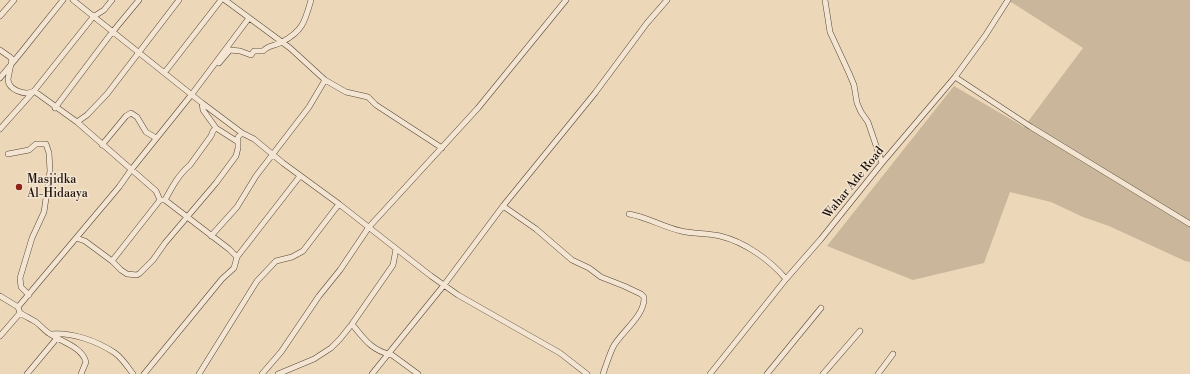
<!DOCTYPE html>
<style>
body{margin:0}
canvas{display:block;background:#ecd7b8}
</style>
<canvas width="1190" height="374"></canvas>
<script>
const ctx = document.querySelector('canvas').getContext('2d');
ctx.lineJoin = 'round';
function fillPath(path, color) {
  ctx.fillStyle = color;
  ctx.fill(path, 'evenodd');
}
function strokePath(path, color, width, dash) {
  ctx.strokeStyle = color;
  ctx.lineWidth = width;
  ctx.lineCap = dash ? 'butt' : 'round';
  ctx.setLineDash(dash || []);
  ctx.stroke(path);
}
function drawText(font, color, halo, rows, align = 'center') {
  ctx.font = font + ' "Libre Bodoni",serif';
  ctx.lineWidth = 3;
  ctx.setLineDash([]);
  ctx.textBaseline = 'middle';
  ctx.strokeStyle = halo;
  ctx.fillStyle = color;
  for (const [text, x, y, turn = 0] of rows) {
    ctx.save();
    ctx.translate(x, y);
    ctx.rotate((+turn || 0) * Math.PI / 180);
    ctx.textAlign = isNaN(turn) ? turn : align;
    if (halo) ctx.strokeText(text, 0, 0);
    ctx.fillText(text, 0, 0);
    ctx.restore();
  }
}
fillPath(new Path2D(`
 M 1008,0 L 1190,0 L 1190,262 L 1185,261 L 1109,226 L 1083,217 L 1051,202 L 1010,192 L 984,263 L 913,280 L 827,246 L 954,86 L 1024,127 L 1083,48 Z`), '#c9b69b');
const minor = new Path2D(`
 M 73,0 L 202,103 L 242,133 L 254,139 L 283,163 L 339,204 L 431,276 L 458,295 L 560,353 L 587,374
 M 225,0 L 290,48 L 325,80 L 346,92 L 368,97 L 376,105 L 442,148
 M 825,0 L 830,32 L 849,73 L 854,85 L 857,103 L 861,112 L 868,122 L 882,163
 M 0,16 L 14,0
 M 0,50 L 10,57 L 12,59 L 8,79 C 8,90 25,96 34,91 L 77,122 L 156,191 L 160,200 L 165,200 L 229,249 L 237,257 L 234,268 L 222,279 L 144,374
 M 219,63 L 230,50 L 240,51 L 251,55 L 254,51 L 263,51 C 269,45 275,46 282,42 C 303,31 305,21 311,0
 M 165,72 L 221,0
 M 955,77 L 1031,127 L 1190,224
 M 0,78 L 23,50 L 63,0
 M 55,108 L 110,35 L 139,0
 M 77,122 L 87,115 L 107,94 L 179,0
 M 216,128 L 238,142
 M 0,129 L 34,91 L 93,17 L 104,10 L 112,0
 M 102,145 L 126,116 L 131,113 L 137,117 L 146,132 L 156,138
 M 8,154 L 29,150 L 36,144 L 46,144 L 49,153 L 50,171 L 44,212 L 32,238 L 20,278 L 21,287 L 29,295
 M 165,200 C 172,187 179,174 190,165 L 211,136 L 213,131 L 216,128 L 203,110 L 202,103
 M 503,206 L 536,229 L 572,260 L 589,268 L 601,277 L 624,286 L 641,294 L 644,297 C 645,316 622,331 613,347 C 609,356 606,365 603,374
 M 629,214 C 647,217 663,227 681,231 C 694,234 707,233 720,236 C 745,242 770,260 786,279
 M 211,236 L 237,207 L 256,176 L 309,107 L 325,80
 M 76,238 L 85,241 L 112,261 L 121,270 L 127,274 L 137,275 L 140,273 L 153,260 L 165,243 L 216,183 L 236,156 L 238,148 L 238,137 L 242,133
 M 237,257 L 300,176
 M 112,261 L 160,200
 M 0,296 L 18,307 L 20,313 C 25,316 31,319 36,322 C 41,326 45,331 50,334 C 62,342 82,347 86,362 L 81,374
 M 18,307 L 119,187 L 131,170 L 192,94 L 249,18
 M 352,324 C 364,339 372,351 392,355 L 418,374
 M 51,334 C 72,332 97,341 115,353 C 122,358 128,367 133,374
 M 0,336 L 20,313
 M 27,374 L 57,338
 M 199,374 L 257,281 L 276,261 L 292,257 L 303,251 L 339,204
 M 262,374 L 281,352 L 319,296 L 340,270 L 369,227 L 478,108 L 566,0
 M 278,374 L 314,359 L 331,348 L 340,339 L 352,324 L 393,265 L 396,249
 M 372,374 L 444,285 L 503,206 L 595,93 L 647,23 L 667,0
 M 710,374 L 786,279 L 821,239 L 882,163 L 955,77 L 985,36 L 1008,0
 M 767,374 L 821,308
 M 823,374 L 860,331
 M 878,374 L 893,354`);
strokePath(minor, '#534638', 6);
strokePath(minor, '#f3e5d1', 5);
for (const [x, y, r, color] of [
 [19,187,4,"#8f2418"]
]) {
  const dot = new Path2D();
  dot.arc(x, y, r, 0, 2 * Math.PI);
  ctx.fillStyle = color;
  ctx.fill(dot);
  strokePath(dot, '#f3e5d1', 1.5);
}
drawText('12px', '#20150e', '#f3e5d1', [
 ["Masjidka",27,180],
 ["Al-Hidaaya",27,194]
], 'left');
drawText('12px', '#20150e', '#f3e5d1', [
 ["Wahar Ade Road",854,183,-51]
]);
</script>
